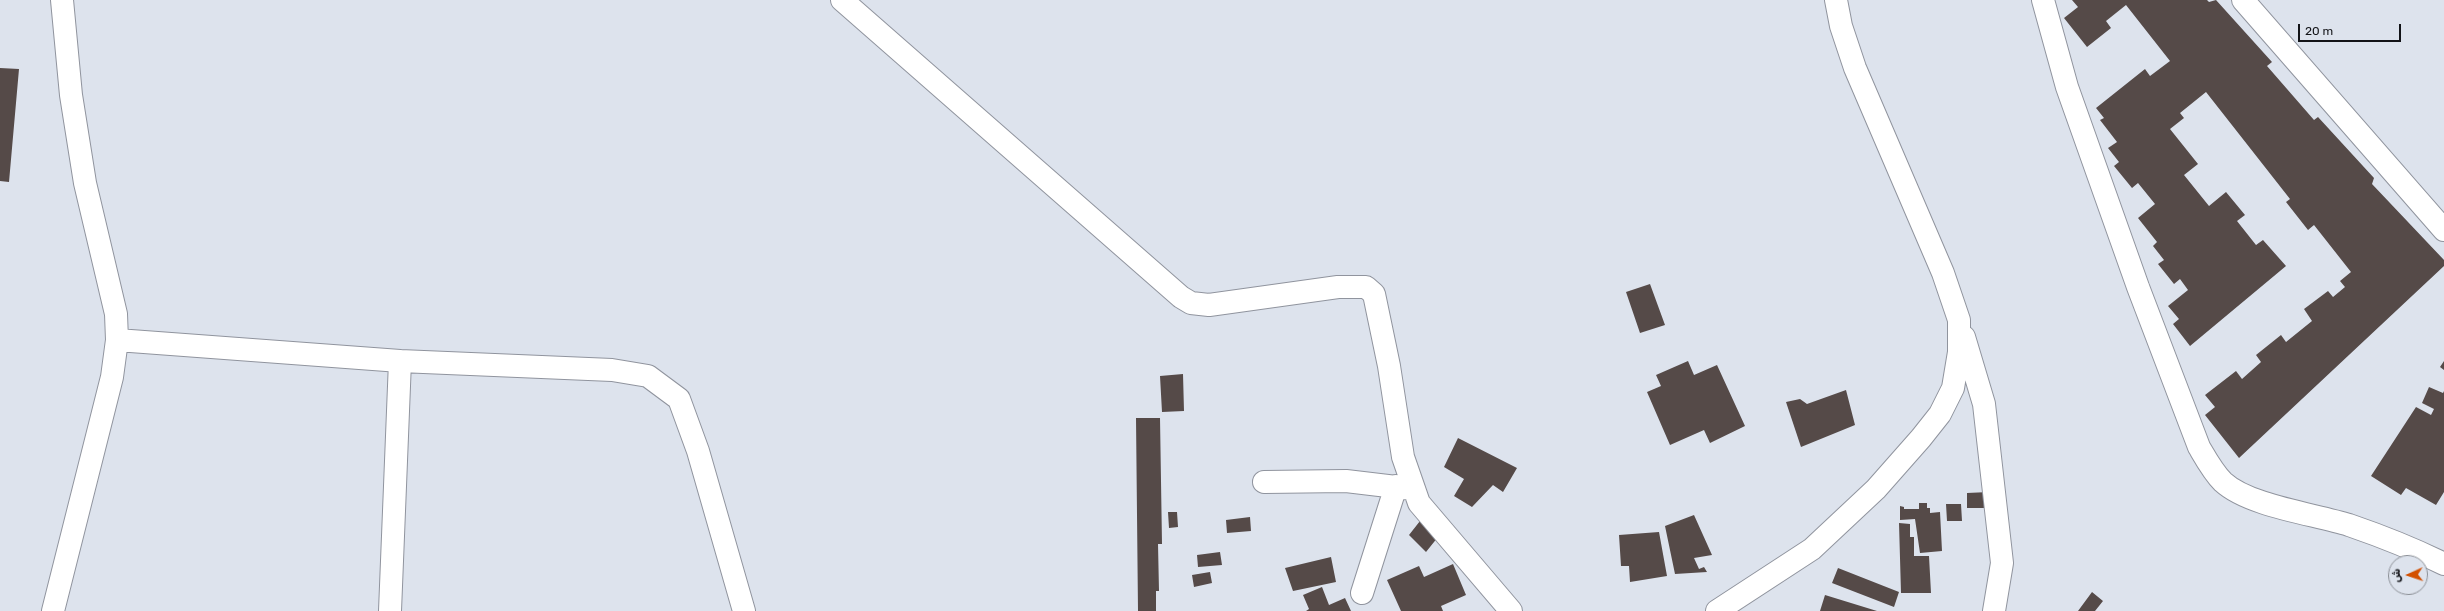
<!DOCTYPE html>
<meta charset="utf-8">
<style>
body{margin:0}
#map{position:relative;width:2444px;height:611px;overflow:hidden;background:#dde3ed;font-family:Rubik,"Noto Sans Arabic",sans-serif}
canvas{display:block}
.north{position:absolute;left:2388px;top:555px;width:40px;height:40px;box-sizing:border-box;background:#dde3ed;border:1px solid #8c9097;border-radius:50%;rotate:267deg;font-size:11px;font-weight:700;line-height:16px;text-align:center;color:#121317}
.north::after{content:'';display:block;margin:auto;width:14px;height:18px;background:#d35000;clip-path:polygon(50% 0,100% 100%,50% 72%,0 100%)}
.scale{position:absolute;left:2298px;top:24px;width:103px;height:18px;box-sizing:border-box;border:2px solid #121317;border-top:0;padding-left:5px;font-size:12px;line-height:14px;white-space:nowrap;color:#121317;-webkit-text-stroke:3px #dde3ed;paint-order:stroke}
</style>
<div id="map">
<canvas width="2444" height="611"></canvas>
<div class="north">ش</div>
<div class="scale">20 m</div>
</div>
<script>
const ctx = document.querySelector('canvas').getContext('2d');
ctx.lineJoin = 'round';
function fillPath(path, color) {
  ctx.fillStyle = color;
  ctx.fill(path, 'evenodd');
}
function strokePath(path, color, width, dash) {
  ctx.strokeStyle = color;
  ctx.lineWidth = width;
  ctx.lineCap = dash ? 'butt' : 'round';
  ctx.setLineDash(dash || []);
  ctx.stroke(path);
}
fillPath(new Path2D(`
 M 2072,0 L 2207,0 L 2209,2 L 2216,0 L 2272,62 L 2267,66 L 2314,120 L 2318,117 L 2374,178 L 2372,184 L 2444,260 L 2444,266 L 2239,458 L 2205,415 L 2215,407 L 2205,395 L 2236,371 L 2242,379 L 2261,362 L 2256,355 L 2281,335 L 2286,342 L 2312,321 L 2304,309 L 2328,291 L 2333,297 L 2345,287 L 2340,281 L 2351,272 L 2314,225 L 2308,230 L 2286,202 L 2290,199 L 2206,92 L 2180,113 L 2184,118 L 2170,129 L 2198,164 L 2184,175 L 2209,206 L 2226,192 L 2245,215 L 2237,221 L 2256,245 L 2263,240 L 2286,266 L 2190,346 L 2173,324 L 2179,319 L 2168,306 L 2188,290 L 2180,279 L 2174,284 L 2158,264 L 2164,260 L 2153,246 L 2157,242 L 2138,218 L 2155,204 L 2138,183 L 2132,188 L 2114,166 L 2119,162 L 2108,148 L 2117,142 L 2100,120 L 2104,118 L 2096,108 L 2145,69 L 2150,76 L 2170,61 L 2126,5 L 2106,21 L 2111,28 L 2087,47 L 2064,18 L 2078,7 Z
 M 0,68 L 19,69 L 9,182 L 0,181 Z
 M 1650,284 L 1665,325 L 1640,333 L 1626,292 Z
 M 1688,361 L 1694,375 L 1717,365 L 1745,426 L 1710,443 L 1704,430 L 1670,445 L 1647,392 L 1661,386 L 1656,375 Z
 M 2444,361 L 2444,370 L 2440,367 Z
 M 1183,374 L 1184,411 L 1162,412 L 1160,376 Z
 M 2429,387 L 2443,393 L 2444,391 L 2444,492 L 2436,505 L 2406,488 L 2401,495 L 2371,476 L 2416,407 L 2431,415 L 2434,409 L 2422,403 Z
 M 1846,390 L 1855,425 L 1801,447 L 1786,402 L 1800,399 L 1807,404 Z
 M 1136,418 L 1160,418 L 1162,544 L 1158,544 L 1159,591 L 1156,591 L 1156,611 L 1138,611 Z
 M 1458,438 L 1517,468 L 1503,492 L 1493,485 L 1472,507 L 1454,496 L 1464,479 L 1444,467 Z
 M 1989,492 L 1989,508 L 1967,508 L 1967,493 Z
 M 1919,503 L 1927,503 L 1927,508 L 1930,508 L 1930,513 L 1940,512 L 1942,551 L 1920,553 L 1915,519 L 1900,520 L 1900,506 L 1904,507 L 1904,509 L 1919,509 Z
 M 1946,504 L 1961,504 L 1962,521 L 1947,521 Z
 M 1168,512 L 1177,512 L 1178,527 L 1169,528 Z
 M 1694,515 L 1712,555 L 1694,558 L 1699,569 L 1704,567 L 1707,572 L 1675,574 L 1665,526 Z
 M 1250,517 L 1251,531 L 1227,533 L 1226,520 Z
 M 1420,521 L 1438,537 L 1426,552 L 1409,535 Z
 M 1899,523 L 1910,524 L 1910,537 L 1914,537 L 1914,556 L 1929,556 L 1931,593 L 1901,593 Z
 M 1659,532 L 1667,576 L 1630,582 L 1629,566 L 1621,566 L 1619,535 Z
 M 1220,552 L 1222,565 L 1198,567 L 1197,555 Z
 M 1331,557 L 1336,582 L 1293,591 L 1285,568 Z
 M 1453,564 L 1466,595 L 1441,606 L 1443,611 L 1401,611 L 1387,580 L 1419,566 L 1424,577 Z
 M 1838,568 L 1899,592 L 1894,607 L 1832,583 Z
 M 1210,572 L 1212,583 L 1194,587 L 1192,575 Z
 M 1322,587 L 1329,605 L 1345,598 L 1351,611 L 1306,611 L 1309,609 L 1303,595 Z
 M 2092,592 L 2103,601 L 2095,611 L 2078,611 Z
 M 1825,595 L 1877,611 L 1820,611 Z`), '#554a48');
const minor = new Path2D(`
 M 842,0 L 1181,297 L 1191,303 L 1209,305 L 1338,287 L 1366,287 L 1374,294 L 1389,366 L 1403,457 L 1419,503 L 1511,611
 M 2043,0 L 2067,87 L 2138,287 L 2199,447 C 2206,459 2213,472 2223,482 C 2249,506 2314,514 2349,525 C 2381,536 2414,549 2444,564
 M 2243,0 L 2444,230
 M 1964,337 L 1984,404 L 2002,563 L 1994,611
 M 117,340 L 400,361
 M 1264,482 L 1346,481 L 1413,489
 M 1362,593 L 1396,486
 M 53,611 L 112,377 L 117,340 L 116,314 L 85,183 L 71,95 L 62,0
 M 390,611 L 400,361 L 612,370 L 648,376 L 679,399 L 698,451 L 744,611
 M 1717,611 L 1812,549 L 1876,489 L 1921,438 L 1940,414 L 1953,388 L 1959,352 L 1959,320 L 1943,273 L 1855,68 L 1841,26 L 1836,0`);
strokePath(minor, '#90949e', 24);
strokePath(minor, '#fff', 22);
</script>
